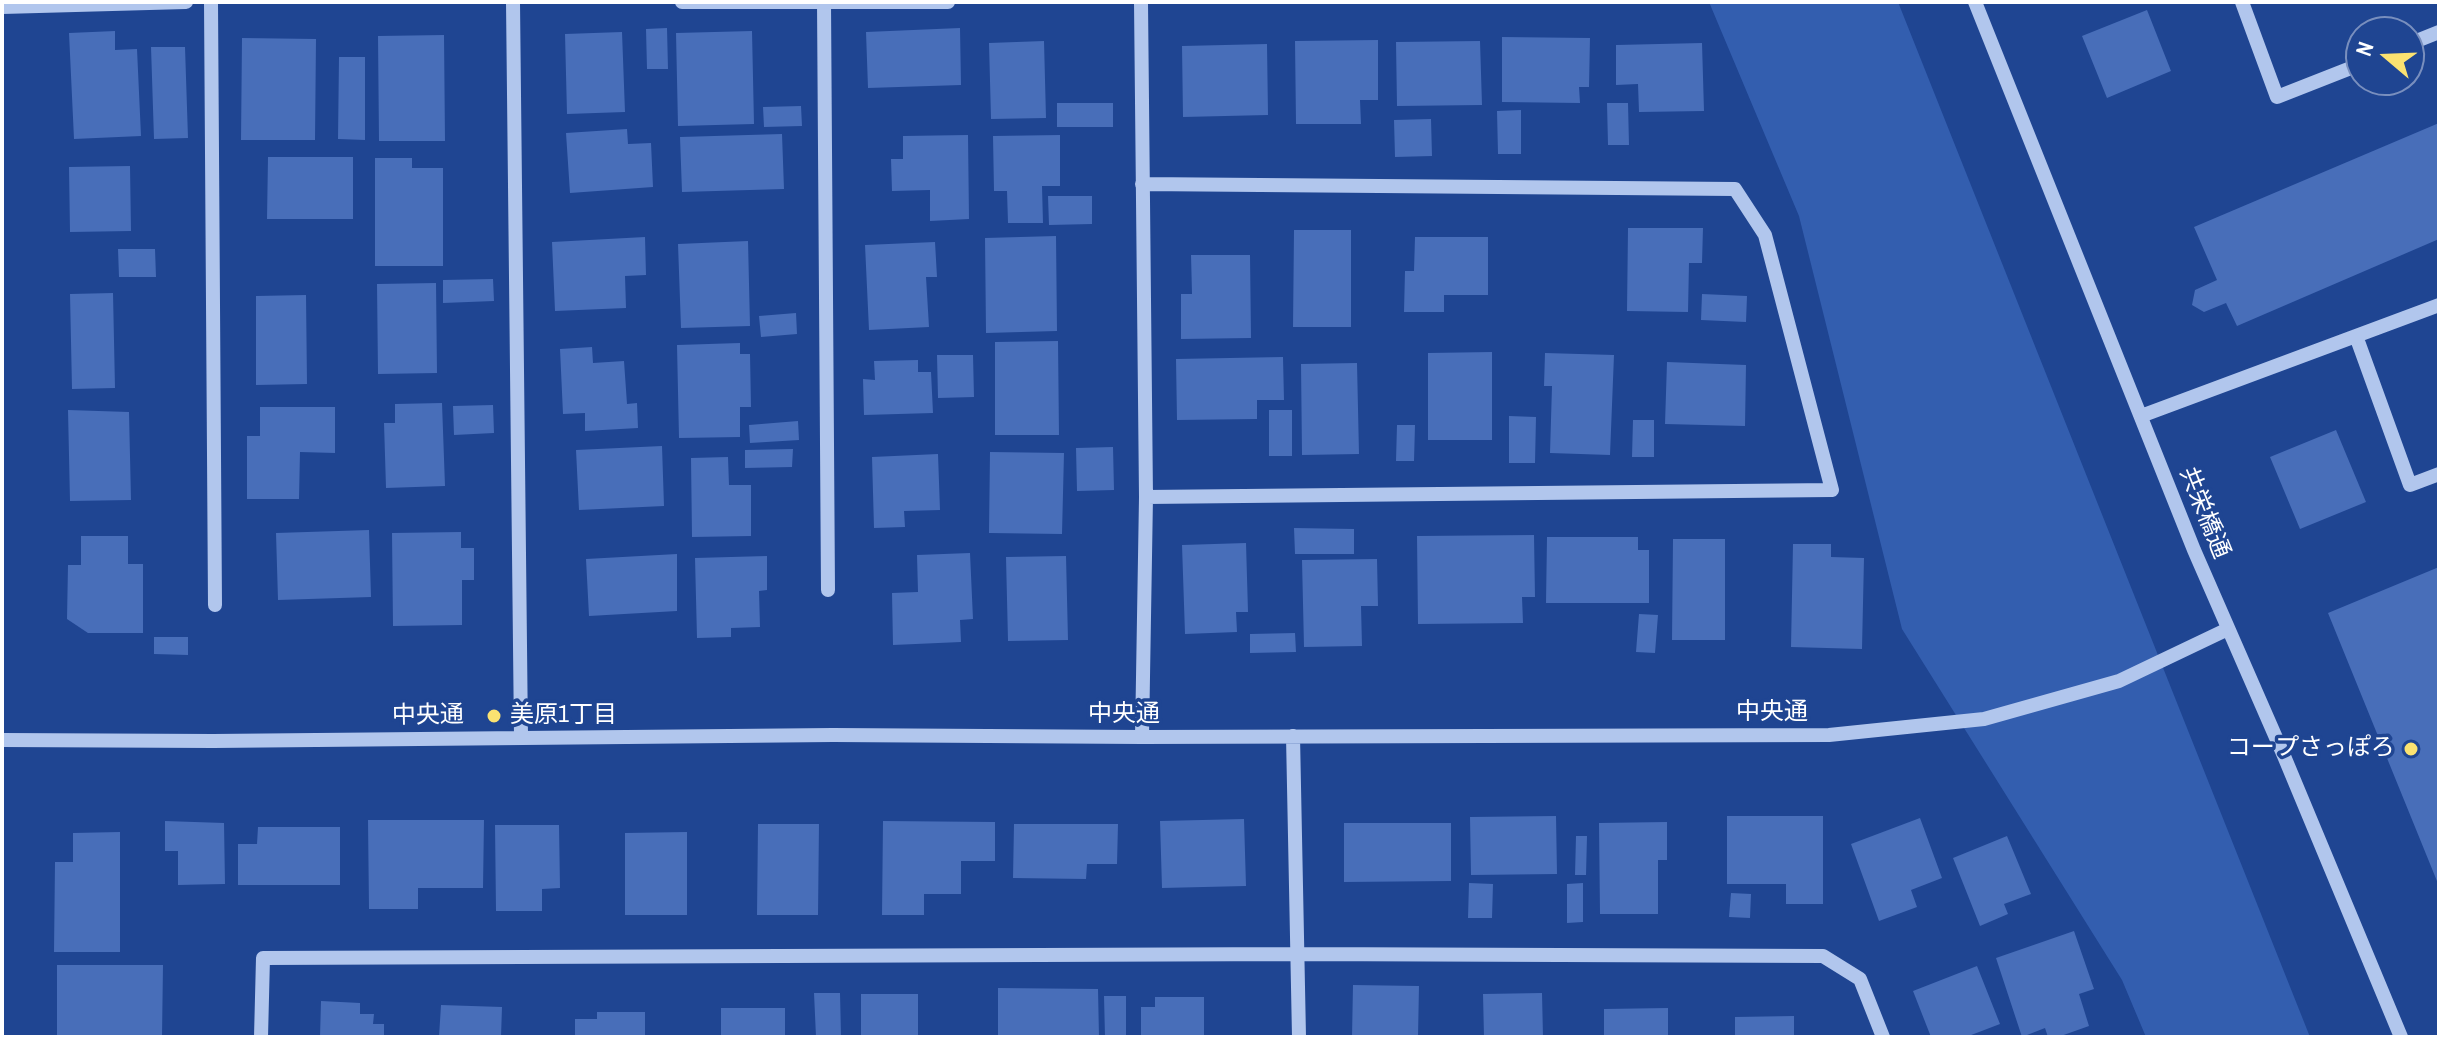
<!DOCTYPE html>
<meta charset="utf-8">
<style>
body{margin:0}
#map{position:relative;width:2441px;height:1039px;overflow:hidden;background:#1f4592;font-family:"Archivo Narrow",sans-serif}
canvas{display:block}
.frame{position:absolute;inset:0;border:4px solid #fff;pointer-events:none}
.north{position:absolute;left:2345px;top:16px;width:80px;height:80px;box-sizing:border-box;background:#1f4592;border:2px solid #798fbe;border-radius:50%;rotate:289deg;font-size:22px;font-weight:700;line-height:32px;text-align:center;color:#fff}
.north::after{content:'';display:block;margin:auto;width:28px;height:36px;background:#fbe271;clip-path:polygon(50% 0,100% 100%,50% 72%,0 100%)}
</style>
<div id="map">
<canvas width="2441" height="1039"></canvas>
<div class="frame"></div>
<div class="north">N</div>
</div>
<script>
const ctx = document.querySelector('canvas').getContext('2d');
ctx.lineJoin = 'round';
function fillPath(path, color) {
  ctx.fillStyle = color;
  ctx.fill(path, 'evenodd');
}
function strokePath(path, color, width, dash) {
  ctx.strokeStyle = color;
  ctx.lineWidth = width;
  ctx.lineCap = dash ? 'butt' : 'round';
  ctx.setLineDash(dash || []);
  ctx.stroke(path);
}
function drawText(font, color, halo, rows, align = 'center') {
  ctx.font = font + ' "Archivo Narrow","Noto Sans JP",sans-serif';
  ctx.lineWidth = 7;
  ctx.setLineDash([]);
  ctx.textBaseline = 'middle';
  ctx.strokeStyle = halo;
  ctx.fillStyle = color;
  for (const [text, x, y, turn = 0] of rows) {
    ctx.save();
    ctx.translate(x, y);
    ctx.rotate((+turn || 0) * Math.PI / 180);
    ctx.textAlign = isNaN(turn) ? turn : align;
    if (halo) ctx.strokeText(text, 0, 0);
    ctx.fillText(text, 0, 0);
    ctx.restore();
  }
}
fillPath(new Path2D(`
 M 1709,2 L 1898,2 L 2310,1037 L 2146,1037 L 2122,980 L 1902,629 L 1799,216 Z`), '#335eaf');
fillPath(new Path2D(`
 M 2147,10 L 2171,71 L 2107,98 L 2082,36 Z
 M 667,28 L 668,69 L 647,69 L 646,29 Z
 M 960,28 L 961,85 L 868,88 L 866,32 Z
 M 115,31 L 115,50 L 137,49 L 141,136 L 74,139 L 69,33 Z
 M 752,31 L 754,124 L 678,126 L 676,33 Z
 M 622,32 L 625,112 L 567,114 L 565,34 Z
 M 444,35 L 445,141 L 379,141 L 378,36 Z
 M 1502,37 L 1590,38 L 1589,87 L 1579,87 L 1580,103 L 1502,102 Z
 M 242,38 L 316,39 L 315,140 L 241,140 Z
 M 1378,40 L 1378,100 L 1360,100 L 1361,124 L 1296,124 L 1295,41 Z
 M 1044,41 L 1046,118 L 991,119 L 989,43 Z
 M 1480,41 L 1482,105 L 1397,106 L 1396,42 Z
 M 1702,43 L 1704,111 L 1639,112 L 1638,84 L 1616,85 L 1616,45 Z
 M 1267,44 L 1268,115 L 1183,117 L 1182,46 Z
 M 151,47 L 185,47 L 188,138 L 154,139 Z
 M 339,57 L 365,57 L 365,140 L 338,139 Z
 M 1057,103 L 1113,103 L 1113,127 L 1057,127 Z
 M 1607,103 L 1628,103 L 1629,145 L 1608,145 Z
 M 801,106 L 802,126 L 764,127 L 763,107 Z
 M 1521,110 L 1521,154 L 1498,154 L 1497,111 Z
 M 1431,119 L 1432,156 L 1395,157 L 1394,120 Z
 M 2439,123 L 2439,239 L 2237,326 L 2226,303 L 2204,312 L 2192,305 L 2195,290 L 2217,280 L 2194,227 Z
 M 627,129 L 628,144 L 651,143 L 653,187 L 570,193 L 566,133 Z
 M 782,134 L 784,189 L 682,192 L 680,137 Z
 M 968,135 L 969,219 L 930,221 L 930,190 L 892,191 L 891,159 L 903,159 L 903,136 Z
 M 1060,135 L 1060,186 L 1042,186 L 1043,223 L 1008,223 L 1007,191 L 994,191 L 993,136 Z
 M 268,157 L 353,157 L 353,219 L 267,219 Z
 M 375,158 L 412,158 L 412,168 L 443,168 L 443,266 L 375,266 Z
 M 130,166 L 131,231 L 70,232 L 69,167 Z
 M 1048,196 L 1092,196 L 1092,224 L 1049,225 Z
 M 1628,228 L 1703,228 L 1702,263 L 1689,263 L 1688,312 L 1627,311 Z
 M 1294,230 L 1351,230 L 1351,327 L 1293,327 Z
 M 1056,236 L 1057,331 L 986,333 L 985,238 Z
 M 645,237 L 646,275 L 625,276 L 626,308 L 555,311 L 552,242 Z
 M 1415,237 L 1488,237 L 1488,295 L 1444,295 L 1444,312 L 1404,312 L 1405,271 L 1414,271 Z
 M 748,241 L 750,326 L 681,328 L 678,244 Z
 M 935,242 L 937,277 L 926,277 L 929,327 L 869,330 L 865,245 Z
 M 118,249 L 155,249 L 156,277 L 119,277 Z
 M 1191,255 L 1250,255 L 1251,338 L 1181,339 L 1181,294 L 1192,294 Z
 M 493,279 L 494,301 L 443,303 L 443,280 Z
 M 436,283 L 437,373 L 378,374 L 377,284 Z
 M 113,293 L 115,388 L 72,389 L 70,294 Z
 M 1702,294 L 1747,296 L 1746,322 L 1701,320 Z
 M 306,295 L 307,384 L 256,385 L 256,296 Z
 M 796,313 L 797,334 L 761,337 L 759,316 Z
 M 1058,341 L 1059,435 L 995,435 L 995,342 Z
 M 740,343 L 740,354 L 750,354 L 751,407 L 740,407 L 740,437 L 679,438 L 677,345 Z
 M 592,347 L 593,363 L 624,361 L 627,404 L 637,403 L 638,428 L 585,431 L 585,413 L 563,414 L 560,349 Z
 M 1492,352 L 1492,440 L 1428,440 L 1428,353 Z
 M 1545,353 L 1614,355 L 1610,455 L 1550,453 L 1552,386 L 1544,386 Z
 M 937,355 L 973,355 L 974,397 L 938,398 Z
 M 1283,357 L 1284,400 L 1257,400 L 1257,419 L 1177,420 L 1176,359 Z
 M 918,360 L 918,372 L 931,372 L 933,413 L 864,415 L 863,379 L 875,380 L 874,361 Z
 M 1667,362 L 1746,365 L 1745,426 L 1665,424 Z
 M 1357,363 L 1359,454 L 1302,455 L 1301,364 Z
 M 442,403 L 445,486 L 386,488 L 384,423 L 395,423 L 395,404 Z
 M 493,405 L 494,433 L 454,435 L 453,406 Z
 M 260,407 L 335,407 L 335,453 L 300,452 L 299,499 L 247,499 L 247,436 L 260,436 Z
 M 68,410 L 129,412 L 131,500 L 70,501 Z
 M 1269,410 L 1292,410 L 1292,456 L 1269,456 Z
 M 1509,416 L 1536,417 L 1535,463 L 1509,463 Z
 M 1633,420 L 1654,420 L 1654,457 L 1632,457 Z
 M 798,421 L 799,440 L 750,443 L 749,425 Z
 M 1397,425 L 1415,425 L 1414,461 L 1396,461 Z
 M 2336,430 L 2366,502 L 2300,529 L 2270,457 Z
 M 662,446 L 664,506 L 579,510 L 576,450 Z
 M 1113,447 L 1114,490 L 1077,491 L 1076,448 Z
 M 793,449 L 792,467 L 745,468 L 745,450 Z
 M 990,452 L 1064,453 L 1062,534 L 989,533 Z
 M 938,454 L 940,510 L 904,511 L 905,527 L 874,528 L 872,457 Z
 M 728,457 L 729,485 L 751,485 L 751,536 L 692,537 L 691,458 Z
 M 1294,528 L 1354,529 L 1354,554 L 1295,554 Z
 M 369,530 L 371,597 L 278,600 L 276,533 Z
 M 461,532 L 461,548 L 474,548 L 474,580 L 462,580 L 462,625 L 393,626 L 392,533 Z
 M 1534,535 L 1535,597 L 1522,597 L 1523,623 L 1418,624 L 1417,536 Z
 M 81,536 L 128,536 L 128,564 L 143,564 L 143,633 L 88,633 L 67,619 L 68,565 L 81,565 Z
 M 1547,537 L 1638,537 L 1638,550 L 1649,550 L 1649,603 L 1546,603 Z
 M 1673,539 L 1725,539 L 1725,640 L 1672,640 Z
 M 1246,543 L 1248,612 L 1236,612 L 1237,632 L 1185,634 L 1182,545 Z
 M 1793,544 L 1831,544 L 1831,557 L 1864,558 L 1862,649 L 1791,647 Z
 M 970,553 L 973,619 L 960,620 L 961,642 L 893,645 L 892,593 L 918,592 L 917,555 Z
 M 677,554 L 677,611 L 589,616 L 586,559 Z
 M 767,556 L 767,590 L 759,591 L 760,627 L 731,628 L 731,637 L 697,638 L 695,558 Z
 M 1066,556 L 1068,640 L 1008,641 L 1006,557 Z
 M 1377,559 L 1378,606 L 1361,606 L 1362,646 L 1304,647 L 1302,560 Z
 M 2439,567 L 2439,886 L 2328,613 Z
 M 1639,614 L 1658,615 L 1655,653 L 1636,652 Z
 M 1295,633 L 1296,652 L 1250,653 L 1250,634 Z
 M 154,637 L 188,637 L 188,655 L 154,654 Z
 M 1556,816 L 1557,874 L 1471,875 L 1470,817 Z
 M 1727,816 L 1823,816 L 1823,904 L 1786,904 L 1786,884 L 1727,884 Z
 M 1920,818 L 1942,878 L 1911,890 L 1917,907 L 1879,921 L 1851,844 Z
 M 1244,819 L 1246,886 L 1162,888 L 1160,821 Z
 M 368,820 L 484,820 L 483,888 L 418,888 L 418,909 L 369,909 Z
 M 165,821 L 224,823 L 225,884 L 178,885 L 178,851 L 165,851 Z
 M 883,821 L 995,822 L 995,861 L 961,861 L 961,894 L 924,894 L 924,915 L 882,915 Z
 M 1667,822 L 1667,860 L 1658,860 L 1658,914 L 1600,914 L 1599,823 Z
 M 1344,823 L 1451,823 L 1451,881 L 1344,882 Z
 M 758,824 L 819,824 L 818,915 L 757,915 Z
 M 1014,824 L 1118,824 L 1117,864 L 1087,864 L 1086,879 L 1013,878 Z
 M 495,825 L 559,825 L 560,888 L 542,889 L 542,911 L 496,911 Z
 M 258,827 L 340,827 L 340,885 L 238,885 L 238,844 L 257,844 Z
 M 120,832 L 120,952 L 54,952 L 55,862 L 73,862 L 73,833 Z
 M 687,832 L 687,915 L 625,915 L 625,833 Z
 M 1576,836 L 1587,836 L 1586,875 L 1575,875 Z
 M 2007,836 L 2031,894 L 2004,904 L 2008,914 L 1980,926 L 1953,858 Z
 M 1469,883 L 1493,884 L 1492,918 L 1468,918 Z
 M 1583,883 L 1583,922 L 1567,923 L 1567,884 Z
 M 1731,893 L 1751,894 L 1750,918 L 1729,917 Z
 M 2074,931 L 2094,989 L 2079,994 L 2089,1026 L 2058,1037 L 2048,1037 L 2045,1028 L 2022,1037 L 1996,958 Z
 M 57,965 L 163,965 L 162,1037 L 57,1037 Z
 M 1977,966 L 2000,1024 L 1966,1037 L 1931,1037 L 1913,991 Z
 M 1353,985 L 1419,986 L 1418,1037 L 1352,1037 Z
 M 998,988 L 1098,989 L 1099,1037 L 998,1037 Z
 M 814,993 L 840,993 L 841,1036 L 816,1037 Z
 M 1542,993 L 1543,1037 L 1484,1037 L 1483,994 Z
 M 861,994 L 918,994 L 918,1037 L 861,1037 Z
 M 1104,996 L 1126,996 L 1126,1037 L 1105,1037 Z
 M 1155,997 L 1204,997 L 1204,1037 L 1141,1037 L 1141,1007 L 1155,1007 Z
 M 321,1001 L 360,1003 L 360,1014 L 374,1014 L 373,1024 L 384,1024 L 384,1037 L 320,1037 Z
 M 441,1005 L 502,1007 L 501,1037 L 439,1037 Z
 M 721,1008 L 785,1008 L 785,1037 L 721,1037 Z
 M 1668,1008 L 1668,1037 L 1604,1037 L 1604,1009 Z
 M 597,1012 L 645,1012 L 645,1037 L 575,1037 L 575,1019 L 597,1019 Z
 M 1794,1016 L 1794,1037 L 1735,1037 L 1735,1017 Z`), '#486eb9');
strokePath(new Path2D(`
 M 211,2 L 215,605
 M 513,2 L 521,737
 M 682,2 L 948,2
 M 824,2 L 828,590
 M 1141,2 L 1146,497 L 1142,737
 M 1975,2 L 2194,550 L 2284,756 L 2401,1037
 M 2242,2 L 2277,97 L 2361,64
 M 2,7 L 186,2
 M 2409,44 L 2439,32
 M 1142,184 L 1735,189 L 1765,235 L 1832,490 L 1146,497
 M 2356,336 L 2410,485 L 2439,474
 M 2141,416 L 2439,305
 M 1293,736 L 1299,1037
 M 2,740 L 213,741 L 833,735 L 1142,737 L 1829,735 L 1984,719 L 2119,681 L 2228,629
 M 261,1037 L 263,958 L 1298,954 L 1823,956 L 1860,979 L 1883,1037`), '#b1c6ed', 14);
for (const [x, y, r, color] of [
 [494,716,8,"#fbe271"],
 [2411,749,8,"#fbe271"]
]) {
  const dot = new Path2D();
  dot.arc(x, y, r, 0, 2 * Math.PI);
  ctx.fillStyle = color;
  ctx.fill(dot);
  strokePath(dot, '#1f4592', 3);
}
drawText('24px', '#fff', '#1f4592', [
 ["共栄橋通",2204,513,68],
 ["中央通",1772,713],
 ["中央通",1124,715],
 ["中央通",428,716,-1]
]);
drawText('24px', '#fff', '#1f4592', [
 ["美原1丁目",510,716],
 ["コープさっぽろ",2395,749,"right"]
], 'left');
</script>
